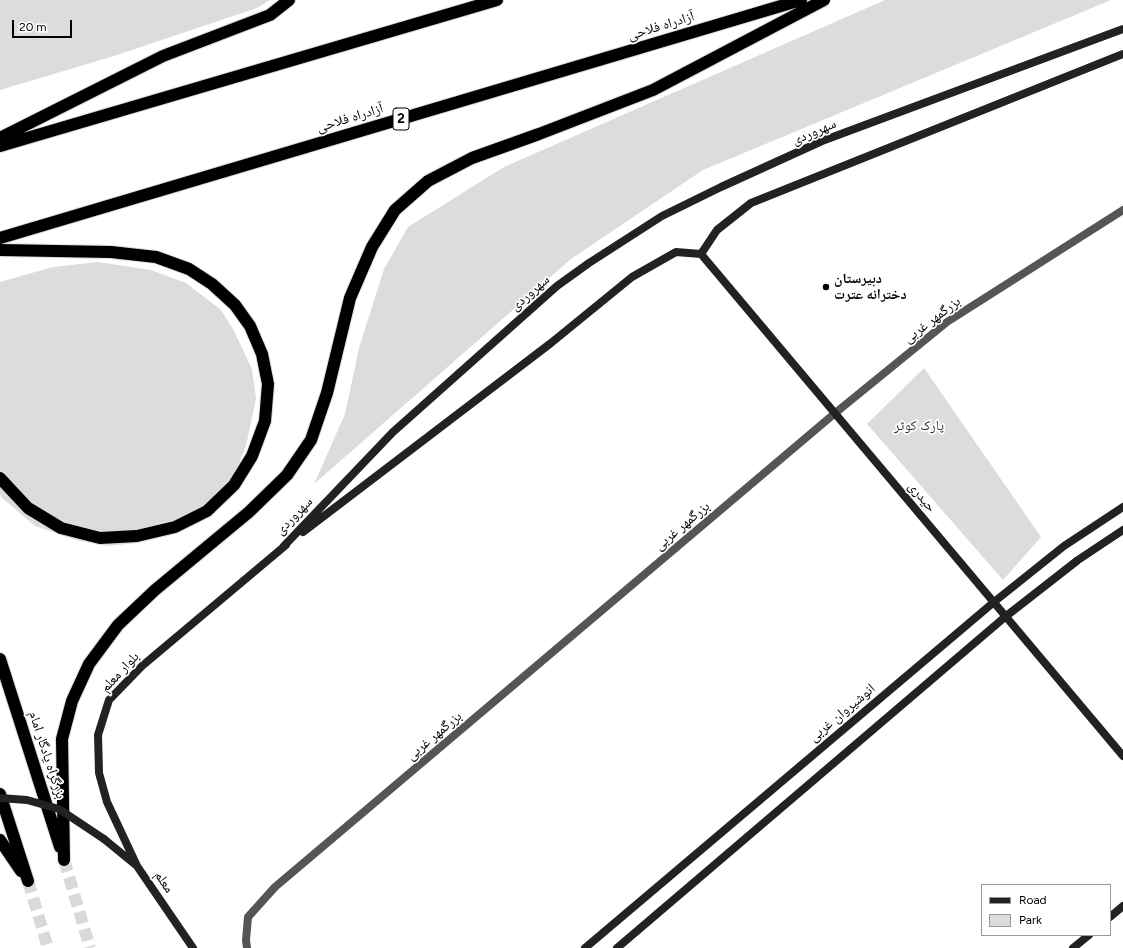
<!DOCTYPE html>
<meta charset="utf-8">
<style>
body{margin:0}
#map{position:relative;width:1123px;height:948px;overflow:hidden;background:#fff;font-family:Figtree,sans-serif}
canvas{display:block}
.legend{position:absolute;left:981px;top:884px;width:130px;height:52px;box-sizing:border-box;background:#fff;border:1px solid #999;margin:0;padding:5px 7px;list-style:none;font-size:12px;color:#000}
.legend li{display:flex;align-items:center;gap:8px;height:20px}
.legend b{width:20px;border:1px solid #999}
.scale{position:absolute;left:12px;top:20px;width:60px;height:18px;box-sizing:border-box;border:2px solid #000;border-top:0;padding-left:5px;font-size:12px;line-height:14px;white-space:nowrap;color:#000;-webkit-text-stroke:3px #fff;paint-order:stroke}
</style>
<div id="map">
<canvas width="1123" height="948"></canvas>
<ul class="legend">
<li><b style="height:5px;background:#222"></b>Road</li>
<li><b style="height:11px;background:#dcdcdc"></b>Park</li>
</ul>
<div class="scale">20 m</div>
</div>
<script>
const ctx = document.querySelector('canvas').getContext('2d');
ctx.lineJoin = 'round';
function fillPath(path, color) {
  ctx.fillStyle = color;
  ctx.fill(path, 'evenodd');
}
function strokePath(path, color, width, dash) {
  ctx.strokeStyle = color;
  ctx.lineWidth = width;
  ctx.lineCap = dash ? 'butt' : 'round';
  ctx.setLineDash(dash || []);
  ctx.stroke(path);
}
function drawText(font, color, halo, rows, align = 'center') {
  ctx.font = font + ' Figtree,"Noto Naskh Arabic",sans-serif';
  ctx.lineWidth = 3.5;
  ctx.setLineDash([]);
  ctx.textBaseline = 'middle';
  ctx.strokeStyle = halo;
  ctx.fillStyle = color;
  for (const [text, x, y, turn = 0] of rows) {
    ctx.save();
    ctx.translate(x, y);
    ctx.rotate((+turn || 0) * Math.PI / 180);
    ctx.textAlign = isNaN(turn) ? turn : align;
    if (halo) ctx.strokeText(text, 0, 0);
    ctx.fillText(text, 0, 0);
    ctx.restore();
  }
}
fillPath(new Path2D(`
 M 0,0 L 270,0 L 257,8 L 114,56 L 0,90 Z
 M 885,0 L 1111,0 L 703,170 L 571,259 L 314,484 L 345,414 L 359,348 L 384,269 L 408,227 L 504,167 Z
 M 98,262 L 151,270 L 186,283 L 221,310 L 233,329 L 252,369 L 256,399 L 246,446 L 235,473 L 218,495 L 172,530 L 138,543 L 106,546 L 76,540 L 35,526 L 1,497 L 0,494 L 0,282 L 53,267 Z
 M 924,368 L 1041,537 L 1003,580 L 867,424 Z`), '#dcdcdc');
strokePath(new Path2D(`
 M 64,860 L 90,948
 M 28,881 L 48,948`), '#d9d9d9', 12, [12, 6]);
const highway = new Path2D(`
 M 0,138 L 163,56 L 270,15 L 289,0
 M 0,146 L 497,0
 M 0,238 L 801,0
 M 0,250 L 111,252 L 156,257 L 189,269 L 212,284 L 235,305 L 250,326 L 262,354 L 268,384 L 265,421 L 252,456 L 234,485 L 207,511 L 175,527 L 137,536 L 100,538 L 61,528 L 28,508 L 0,478
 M 0,659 L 60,847
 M 0,794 L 28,881
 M 0,840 L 21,871
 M 64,860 L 62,739 L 72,701 L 89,664 L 118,625 L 155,590 L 249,512 L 287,475 L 311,440 L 327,393 L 350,298 L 372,247 L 395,210 L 428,181 L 472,158 L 539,134 L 653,90 L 824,0`);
strokePath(highway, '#dbdbdb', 14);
strokePath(new Path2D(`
 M 247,948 L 246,940 L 248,917 L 275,887 L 834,414 L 947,322 L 1123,210`), '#555', 8);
strokePath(new Path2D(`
 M 701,254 L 1123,756
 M 701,254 L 717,230 L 751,203 L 1123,54
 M 303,532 L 551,343 L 632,277 L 676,252 L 701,254
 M 283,547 L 393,432 L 557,286 L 589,263 L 662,216 L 721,187 L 822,141 L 1123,29
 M 104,839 L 137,866 L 193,948
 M 137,866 L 107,802 L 99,773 L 98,735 L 109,700 L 142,666 L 286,545
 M 1110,917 L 1123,906
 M 585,948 L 994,602 L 1064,546 L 1123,507
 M 617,948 L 1005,617 L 1078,560 L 1123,530
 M 1073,948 L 1089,935`), '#222', 8);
strokePath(highway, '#000', 12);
strokePath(new Path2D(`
 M 0,798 L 27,800 L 59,809 L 104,839`), '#222', 8);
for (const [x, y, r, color] of [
 [826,287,4,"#000"]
]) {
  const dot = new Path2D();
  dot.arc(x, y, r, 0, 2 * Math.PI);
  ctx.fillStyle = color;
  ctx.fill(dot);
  strokePath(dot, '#fff', 1.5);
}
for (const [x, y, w] of [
 [401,119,16]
]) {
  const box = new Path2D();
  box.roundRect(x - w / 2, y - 11, w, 22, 3);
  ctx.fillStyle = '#fff';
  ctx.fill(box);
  strokePath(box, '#000', 1);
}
drawText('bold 13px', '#000', null, [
 ["2",401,119]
]);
drawText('14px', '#000', '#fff', [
 ["آزادراه فلاحی",661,26,-17],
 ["آزادراه فلاحی",350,118,-17],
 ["سهروردی",814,132,-23],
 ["سهروردی",530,293,-41],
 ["بزرگمهر غربی",932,320,-37],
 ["حیدری",922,497,50],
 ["سهروردی",294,516,-46],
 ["بزرگمهر غربی",682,526,-40],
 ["بلوار معلم",120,672,-47],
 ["انوشیروان غربی",842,713,-40],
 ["بزرگمهر غربی",434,736,-40],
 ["بزرگراه یادگار امام",47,755,72],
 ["معلم",164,882,56]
]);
drawText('bold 14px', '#000', '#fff', [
 ["دبیرستان",834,279],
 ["دخترانه عترت",834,295]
], 'left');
drawText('14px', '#333', '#fff', [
 ["پارک کوثر",919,426]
]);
</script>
